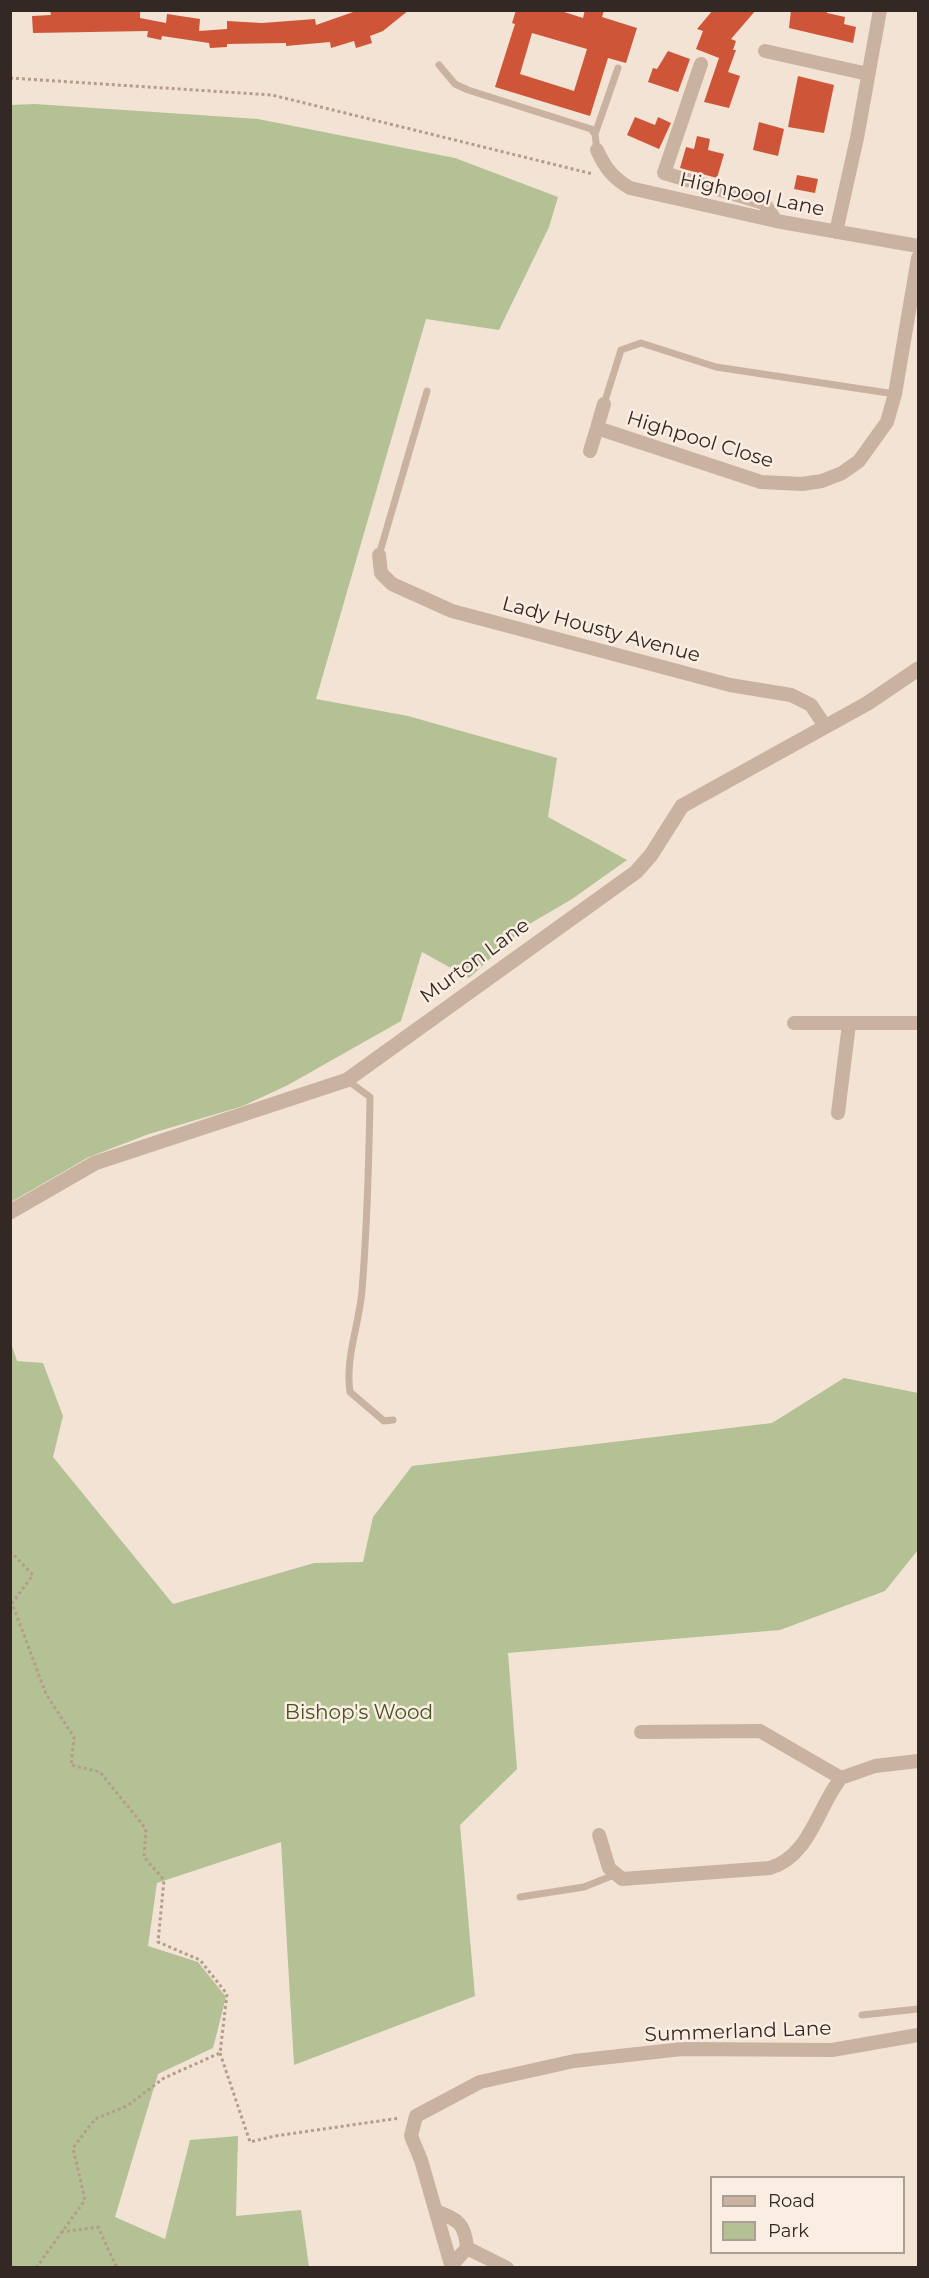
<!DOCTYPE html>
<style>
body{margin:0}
#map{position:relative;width:929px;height:2278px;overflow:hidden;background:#f2e3d5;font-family:Montserrat,sans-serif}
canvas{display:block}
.frame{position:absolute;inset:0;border:12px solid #342824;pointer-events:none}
.legend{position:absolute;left:710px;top:2176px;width:195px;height:78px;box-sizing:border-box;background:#faede1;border:2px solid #ab9e95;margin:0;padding:8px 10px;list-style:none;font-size:18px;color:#342824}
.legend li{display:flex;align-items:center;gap:12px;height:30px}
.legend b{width:30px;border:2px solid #ab9e95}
</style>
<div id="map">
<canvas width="929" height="2278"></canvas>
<div class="frame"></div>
<ul class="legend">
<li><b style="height:8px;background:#cab2a1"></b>Road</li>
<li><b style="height:16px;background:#b4c194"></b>Park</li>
</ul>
</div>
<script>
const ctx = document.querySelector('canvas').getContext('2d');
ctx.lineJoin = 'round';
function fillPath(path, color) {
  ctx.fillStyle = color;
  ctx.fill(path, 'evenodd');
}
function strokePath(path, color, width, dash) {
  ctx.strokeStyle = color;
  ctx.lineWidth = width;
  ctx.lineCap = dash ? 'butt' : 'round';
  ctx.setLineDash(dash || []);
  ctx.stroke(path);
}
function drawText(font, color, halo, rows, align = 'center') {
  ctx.font = font + ' Montserrat,sans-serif';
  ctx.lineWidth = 5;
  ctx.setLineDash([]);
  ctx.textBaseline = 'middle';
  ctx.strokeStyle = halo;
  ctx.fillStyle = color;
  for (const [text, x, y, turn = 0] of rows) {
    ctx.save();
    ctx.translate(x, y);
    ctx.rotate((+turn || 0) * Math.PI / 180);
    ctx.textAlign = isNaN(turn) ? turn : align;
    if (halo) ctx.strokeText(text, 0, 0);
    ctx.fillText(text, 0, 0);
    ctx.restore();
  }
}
fillPath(new Path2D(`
 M 35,104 L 258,119 L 455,158 L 558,197 L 549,227 L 499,330 L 426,319 L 316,699 L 408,716 L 557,758 L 548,817 L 627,860 L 572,899 L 526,926 L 469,978 L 422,952 L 401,1021 L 288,1085 L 243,1106 L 149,1134 L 89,1157 L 11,1202 L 10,105 Z
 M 10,1340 L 17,1361 L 43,1363 L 63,1416 L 53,1457 L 173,1604 L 314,1563 L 363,1562 L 373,1517 L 412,1466 L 772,1423 L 844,1378 L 918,1393 L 918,1550 L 885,1591 L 780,1630 L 508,1653 L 517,1769 L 460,1825 L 475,1996 L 294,2065 L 281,1842 L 157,1883 L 148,1946 L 198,1962 L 226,1997 L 213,2048 L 158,2074 L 115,2217 L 165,2239 L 190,2140 L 238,2136 L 236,2216 L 301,2210 L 309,2267 L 11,2267 Z`), '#b4c194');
fillPath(new Path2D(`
 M 50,10 L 140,10 L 140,18 L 166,23 L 167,14 L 200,19 L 199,31 L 227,29 L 227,21 L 262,23 L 315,19 L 316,25 L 359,10 L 409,10 L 383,31 L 370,36 L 372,43 L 356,48 L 354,41 L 331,48 L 330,42 L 286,46 L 286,43 L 227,44 L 227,47 L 210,48 L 209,43 L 162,36 L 161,40 L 147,37 L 148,31 L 33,33 L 32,16 L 51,15 Z
 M 516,10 L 558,10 L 583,18 L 585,10 L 604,10 L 602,17 L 637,28 L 626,63 L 608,58 L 590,116 L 495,87 L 515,24 L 512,23 ZM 532,33 L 587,49 L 574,91 L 520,74 Z
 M 713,10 L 756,10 L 731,39 L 736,41 L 733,50 L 736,50 L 728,72 L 740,76 L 729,108 L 704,102 L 719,58 L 696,49 L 703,31 L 697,29 Z
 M 791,10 L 827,10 L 827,13 L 845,17 L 844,24 L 856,27 L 853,43 L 789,28 Z
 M 668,51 L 690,59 L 678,92 L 648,82 L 653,68 L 657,69 Z
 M 798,76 L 834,85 L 824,133 L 788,127 Z
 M 635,117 L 655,125 L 658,117 L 671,123 L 659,149 L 627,135 Z
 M 759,122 L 784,129 L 778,156 L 753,150 Z
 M 697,136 L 710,139 L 708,150 L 724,154 L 717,178 L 680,168 L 686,147 L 694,149 Z
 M 797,175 L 818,179 L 815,193 L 794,189 Z`), '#ce5537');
strokePath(new Path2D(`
 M 10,78 L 272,95 L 593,174
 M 10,1551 L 33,1575 L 12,1603 L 46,1694 L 74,1737 L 71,1765 L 100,1772 L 146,1829 L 144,1857 L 164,1880 L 158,1942 L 200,1960 L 227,1994 L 220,2053 L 164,2078 L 127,2106 L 95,2119 L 73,2148 L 85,2200 L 36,2268
 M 220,2053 L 250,2142 L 275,2136 L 400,2118
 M 61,2232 L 98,2227 L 117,2268`), '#b69c8b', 3, [3, 3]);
strokePath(new Path2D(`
 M 439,65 L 455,84 L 468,90 L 591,129 L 595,134 L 597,150
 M 595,134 L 618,68
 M 604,404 L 621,350 L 641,343 L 716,367 L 895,394
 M 379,555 L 427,391
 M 347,1080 L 370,1097 C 369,1162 367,1227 362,1291 C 359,1325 345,1358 350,1392 L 384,1421 L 393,1420
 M 520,1897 L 584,1887 L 614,1875
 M 862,2015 L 918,2009`), '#cab2a1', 7);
strokePath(new Path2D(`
 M 765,51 L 868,74
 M 701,64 L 664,173 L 764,203 L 776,221
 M 597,150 C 605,168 613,178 630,188 L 776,221 L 918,246
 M 836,232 L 857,138 L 880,10
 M 604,404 L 597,428 L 761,482 L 802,484 L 822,481 L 842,473 L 859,461 L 887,422 L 895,394 L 918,258
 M 590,451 L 597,428
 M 379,555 L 381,573 L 392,584 L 452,611 L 730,685 L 791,695 L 811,705 L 825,726
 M 794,1023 L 918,1023
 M 838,1113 L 849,1024
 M 641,1732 L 760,1731 L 841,1778 L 875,1766 L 918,1761
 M 599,1835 L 609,1868 L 622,1879 L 770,1868 C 810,1856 817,1808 841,1778
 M 436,2211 C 458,2220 465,2223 467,2248 L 451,2266
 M 467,2248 L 507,2268
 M 452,2268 L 421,2160 L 411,2136 L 416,2116 L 480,2082 L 574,2061 L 682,2049 L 832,2050 L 918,2035`), '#cab2a1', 14);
strokePath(new Path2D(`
 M 10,1212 L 95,1163 L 347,1080 L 636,872 L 651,855 L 682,806 L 868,703 L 918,669`), '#cab2a1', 15);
drawText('20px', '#342824', '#faede1', [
 ["Highpool Lane",752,195,12],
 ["Highpool Close",700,440,17],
 ["Lady Housty Avenue",601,630,15],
 ["Murton Lane",475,961,-36],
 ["Summerland Lane",738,2032,-2]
]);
drawText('20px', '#455326', '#faede1', [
 ["Bishop's Wood",359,1713]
]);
</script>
